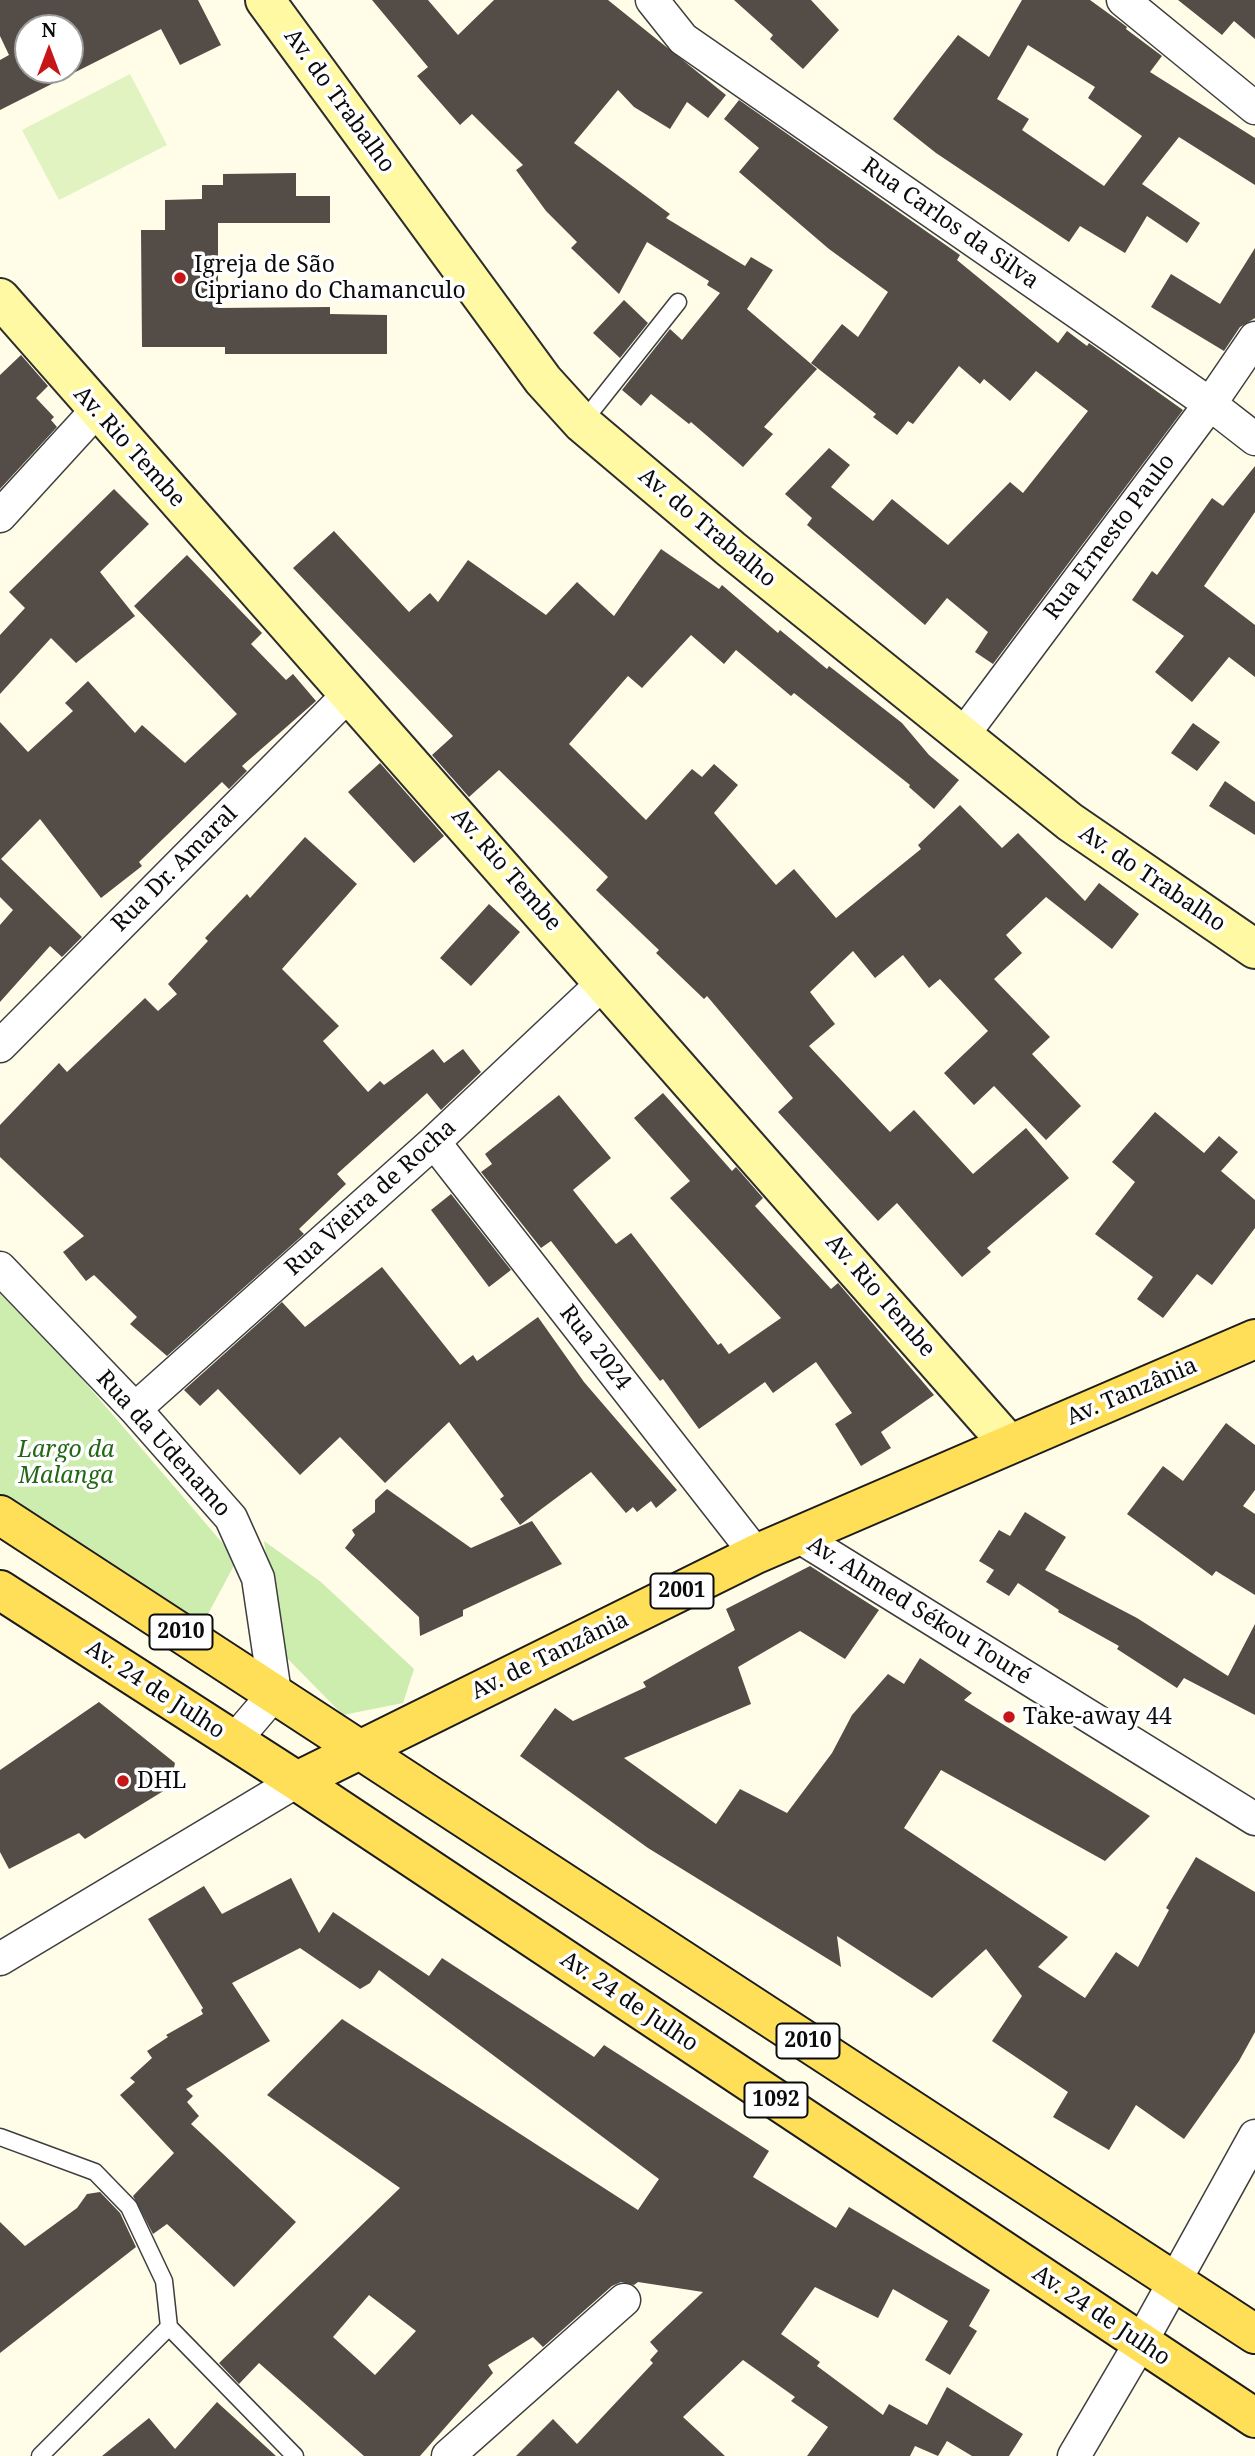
<!DOCTYPE html>
<meta charset="utf-8">
<style>
body{margin:0}
#map{position:relative;width:1255px;height:2456px;overflow:hidden;background:#fffce8;font-family:"Noto Serif",serif}
canvas{display:block}
.north{position:absolute;left:14px;top:14px;width:70px;height:70px;box-sizing:border-box;background:#fff;border:2px solid #9d9d9d;border-radius:50%;rotate:0deg;font-size:19px;font-weight:700;line-height:28px;text-align:center;color:#0b0b0b}
.north::after{content:'';display:block;margin:auto;width:24px;height:32px;background:#c71617;clip-path:polygon(50% 0,100% 100%,50% 72%,0 100%)}
</style>
<div id="map">
<canvas width="1255" height="2456"></canvas>
<div class="north">N</div>
</div>
<script>
const ctx = document.querySelector('canvas').getContext('2d');
ctx.lineJoin = 'round';
function fillPath(path, color) {
  ctx.fillStyle = color;
  ctx.fill(path, 'evenodd');
}
function strokePath(path, color, width, dash) {
  ctx.strokeStyle = color;
  ctx.lineWidth = width;
  ctx.lineCap = dash ? 'butt' : 'round';
  ctx.setLineDash(dash || []);
  ctx.stroke(path);
}
function drawText(font, color, halo, rows, align = 'center') {
  ctx.font = font + ' "Noto Serif",serif';
  ctx.lineWidth = 7;
  ctx.setLineDash([]);
  ctx.textBaseline = 'middle';
  ctx.strokeStyle = halo;
  ctx.fillStyle = color;
  for (const [text, x, y, turn = 0] of rows) {
    ctx.save();
    ctx.translate(x, y);
    ctx.rotate((+turn || 0) * Math.PI / 180);
    ctx.textAlign = isNaN(turn) ? turn : align;
    if (halo) ctx.strokeText(text, 0, 0);
    ctx.fillText(text, 0, 0);
    ctx.restore();
  }
}
fillPath(new Path2D(`
 M 0,1283 L 237,1560 L 202,1625 L 0,1500 Z
 M 264,1541 L 321,1582 L 414,1669 L 403,1703 L 343,1715 L 280,1651 Z`), '#ccedae');
fillPath(new Path2D(`
 M 130,74 L 167,145 L 59,200 L 22,130 Z`), '#e0f3c1');
fillPath(new Path2D(`
 M 0,0 L 198,0 L 221,45 L 180,65 L 161,29 L 0,110 L 0,60 L 9,55 L 0,36 ZM 28,28 L 70,28 L 70,70 L 28,70 Z
 M 372,0 L 428,0 L 458,35 L 494,0 L 608,0 L 726,95 L 708,118 L 687,102 L 670,129 L 634,107 L 618,90 L 574,143 L 670,214 L 666,218 L 745,266 L 751,257 L 773,270 L 747,309 L 817,369 L 764,427 L 773,434 L 743,467 L 691,422 L 689,424 L 651,394 L 641,406 L 622,390 L 670,329 L 682,340 L 720,293 L 707,285 L 709,281 L 647,242 L 619,294 L 571,248 L 577,242 L 546,211 L 516,170 L 523,165 L 472,114 L 460,125 L 417,76 L 428,67 Z
 M 734,0 L 811,0 L 839,30 L 803,69 L 770,39 L 773,35 Z
 M 1022,0 L 1090,0 L 1119,21 L 1127,27 L 1126,29 L 1162,56 L 1150,72 L 1255,138 L 1255,185 L 1179,137 L 1142,184 L 1200,223 L 1187,243 L 1147,216 L 1125,253 L 1080,226 L 1069,242 L 936,153 L 893,119 L 958,35 L 989,57 ZM 1028,45 L 1095,87 L 1088,98 L 1142,136 L 1104,186 L 1022,130 L 1029,119 L 997,99 Z
 M 1178,0 L 1255,0 L 1255,39 L 1234,21 L 1222,35 Z
 M 739,100 L 960,255 L 957,260 L 1058,343 L 1067,331 L 1087,346 L 1089,343 L 1183,410 L 993,664 L 975,652 L 988,632 L 947,598 L 925,625 L 807,525 L 812,518 L 785,494 L 829,448 L 850,465 L 831,487 L 873,521 L 892,499 L 948,545 L 1010,482 L 1023,493 L 1088,411 L 1036,371 L 1010,401 L 984,379 L 980,384 L 959,366 L 913,424 L 908,421 L 897,435 L 873,417 L 876,414 L 811,363 L 842,324 L 858,337 L 888,292 L 829,249 L 739,172 L 759,148 L 724,119 Z
 M 296,173 L 296,196 L 330,196 L 330,223 L 218,223 L 218,308 L 330,307 L 330,314 L 387,315 L 387,354 L 225,354 L 225,347 L 142,347 L 141,230 L 165,230 L 165,200 L 202,199 L 202,185 L 223,185 L 223,174 Z
 M 1255,248 L 1255,318 L 1240,327 L 1224,351 L 1151,307 L 1171,274 L 1220,304 Z
 M 624,300 L 648,323 L 620,358 L 593,333 Z
 M 21,355 L 48,386 L 36,398 L 54,417 L 51,420 L 57,427 L 0,489 L 0,375 Z
 M 1255,466 L 1255,512 L 1204,586 L 1255,625 L 1255,677 L 1229,657 L 1192,702 L 1155,672 L 1184,636 L 1132,600 L 1152,571 L 1157,575 L 1212,498 L 1223,506 Z
 M 114,489 L 149,524 L 100,572 L 135,616 L 76,663 L 51,638 L 0,694 L 0,635 L 25,608 L 9,592 Z
 M 334,531 L 409,612 L 430,593 L 438,602 L 468,560 L 546,615 L 577,582 L 614,616 L 661,549 L 719,589 L 722,585 L 778,633 L 780,630 L 827,669 L 829,666 L 902,723 L 929,755 L 959,780 L 934,809 L 909,787 L 910,785 L 794,693 L 791,696 L 736,650 L 724,664 L 691,635 L 642,688 L 628,676 L 569,744 L 646,820 L 692,769 L 702,777 L 714,764 L 738,785 L 714,813 L 776,885 L 794,869 L 836,918 L 921,849 L 918,845 L 960,805 L 1002,848 L 1018,833 L 1085,901 L 1099,883 L 1139,914 L 1112,949 L 1046,897 L 1006,935 L 1022,953 L 994,979 L 1050,1037 L 1032,1054 L 1081,1106 L 1046,1140 L 994,1086 L 974,1105 L 944,1073 L 988,1031 L 940,979 L 929,988 L 903,955 L 875,978 L 853,951 L 810,992 L 835,1024 L 809,1046 L 890,1132 L 914,1110 L 973,1174 L 1026,1128 L 1069,1178 L 987,1248 L 991,1252 L 962,1277 L 897,1203 L 878,1221 L 778,1112 L 793,1098 L 707,996 L 704,999 L 656,953 L 659,950 L 596,890 L 608,877 L 499,770 L 469,797 L 432,755 L 453,736 L 293,568 Z
 M 187,555 L 262,633 L 251,644 L 286,680 L 293,674 L 316,701 L 242,766 L 247,771 L 229,789 L 222,782 L 139,862 L 142,866 L 101,898 L 40,819 L 1,859 L 82,937 L 62,957 L 50,946 L 0,1002 L 0,925 L 13,910 L 0,897 L 0,722 L 28,752 L 73,711 L 65,703 L 88,681 L 135,733 L 142,725 L 185,763 L 237,714 L 134,606 Z
 M 1193,723 L 1220,742 L 1197,771 L 1171,753 Z
 M 380,763 L 444,836 L 414,863 L 348,792 Z
 M 1225,781 L 1255,802 L 1255,835 L 1209,806 Z
 M 305,837 L 357,884 L 282,969 L 339,1026 L 323,1041 L 368,1092 L 380,1081 L 384,1085 L 433,1049 L 444,1063 L 463,1049 L 481,1072 L 441,1110 L 427,1093 L 337,1174 L 346,1184 L 299,1229 L 304,1234 L 167,1356 L 130,1324 L 137,1317 L 94,1275 L 86,1281 L 63,1252 L 84,1236 L 0,1157 L 0,1125 L 59,1063 L 67,1072 L 145,998 L 158,1011 L 177,994 L 168,984 L 208,941 L 205,938 L 247,894 L 250,898 Z
 M 489,904 L 520,932 L 471,986 L 440,958 Z
 M 663,1093 L 732,1171 L 736,1167 L 763,1198 L 755,1206 L 831,1289 L 838,1283 L 934,1395 L 881,1432 L 891,1448 L 861,1466 L 835,1424 L 852,1413 L 816,1362 L 773,1393 L 765,1382 L 699,1429 L 663,1379 L 660,1381 L 551,1241 L 541,1248 L 481,1172 L 492,1164 L 485,1154 L 559,1095 L 611,1158 L 573,1190 L 616,1244 L 631,1233 L 718,1345 L 721,1343 L 729,1354 L 781,1318 L 670,1198 L 690,1181 L 634,1118 Z
 M 1155,1112 L 1204,1153 L 1219,1136 L 1238,1152 L 1221,1171 L 1255,1200 L 1255,1228 L 1212,1285 L 1197,1274 L 1163,1318 L 1137,1299 L 1153,1277 L 1095,1234 L 1135,1182 L 1112,1162 Z
 M 451,1194 L 511,1270 L 489,1287 L 431,1210 Z
 M 382,1267 L 460,1365 L 473,1355 L 477,1361 L 538,1317 L 584,1382 L 677,1490 L 656,1508 L 651,1501 L 637,1512 L 633,1507 L 626,1513 L 591,1472 L 520,1525 L 500,1499 L 504,1496 L 449,1422 L 385,1483 L 340,1437 L 300,1475 L 218,1389 L 200,1406 L 184,1390 L 282,1302 L 305,1327 Z
 M 1226,1423 L 1255,1445 L 1255,1490 L 1243,1506 L 1255,1514 L 1255,1595 L 1216,1571 L 1212,1576 L 1127,1514 L 1163,1466 L 1183,1481 Z
 M 387,1489 L 471,1548 L 532,1521 L 562,1564 L 463,1610 L 463,1616 L 420,1636 L 419,1617 L 345,1548 L 355,1535 L 352,1530 L 375,1512 L 375,1500 Z
 M 1025,1512 L 1066,1537 L 1045,1570 L 1137,1618 L 1228,1676 L 1255,1624 L 1255,1715 L 1184,1678 L 1177,1688 L 1117,1649 L 1119,1646 L 1058,1612 L 1059,1610 L 1018,1583 L 1009,1596 L 986,1582 L 994,1570 L 979,1561 L 999,1530 L 1010,1536 Z
 M 810,1566 L 879,1610 L 845,1659 L 800,1631 L 738,1667 L 751,1704 L 624,1758 L 716,1824 L 740,1789 L 787,1813 L 832,1753 L 852,1715 L 888,1674 L 904,1684 L 920,1658 L 972,1693 L 964,1700 L 1150,1816 L 1105,1861 L 941,1770 L 904,1828 L 1068,1937 L 1038,1967 L 1085,1998 L 1116,1952 L 1138,1967 L 1169,1910 L 1166,1908 L 1196,1857 L 1255,1892 L 1255,2032 L 1239,2061 L 1184,2139 L 1136,2105 L 1109,2150 L 1053,2117 L 1068,2092 L 992,2041 L 1022,1996 L 986,1949 L 932,1998 L 837,1936 L 841,1967 L 648,1848 L 520,1756 L 555,1708 L 573,1721 L 646,1687 L 643,1682 L 735,1630 L 726,1609 Z
 M 99,1702 L 175,1763 L 170,1787 L 85,1839 L 79,1833 L 9,1869 L 0,1852 L 0,1770 Z
 M 291,1878 L 319,1933 L 333,1912 L 429,1976 L 442,1958 L 594,2057 L 604,2045 L 769,2151 L 753,2177 L 836,2228 L 849,2207 L 990,2290 L 969,2326 L 977,2331 L 950,2375 L 925,2360 L 948,2321 L 893,2289 L 878,2318 L 815,2287 L 781,2334 L 820,2362 L 817,2366 L 883,2415 L 889,2404 L 927,2425 L 947,2387 L 1023,2434 L 1009,2456 L 972,2456 L 947,2441 L 938,2456 L 915,2446 L 910,2456 L 807,2456 L 828,2427 L 791,2401 L 795,2397 L 743,2360 L 683,2417 L 725,2456 L 516,2456 L 553,2419 L 577,2444 L 653,2363 L 650,2360 L 658,2351 L 650,2342 L 703,2292 L 638,2282 L 634,2285 L 621,2282 L 612,2286 L 543,2347 L 533,2337 L 488,2365 L 493,2373 L 420,2456 L 364,2456 L 259,2363 L 239,2384 L 219,2363 L 400,2188 L 267,2095 L 342,2019 L 638,2210 L 659,2179 L 379,1970 L 370,1983 L 360,1989 L 300,1948 L 232,1983 L 270,2041 L 186,2089 L 193,2096 L 187,2102 L 199,2116 L 191,2124 L 296,2222 L 234,2287 L 167,2224 L 153,2234 L 133,2196 L 174,2153 L 120,2095 L 135,2082 L 130,2078 L 152,2058 L 147,2051 L 168,2037 L 166,2035 L 203,2014 L 201,2010 L 203,2008 L 148,1919 L 204,1886 L 222,1914 ZM 369,2295 L 416,2331 L 375,2375 L 333,2337 Z
 M 100,2192 L 120,2213 L 136,2247 L 0,2353 L 0,2222 L 25,2246 L 77,2208 L 87,2194 Z
 M 217,2402 L 276,2456 L 102,2456 L 149,2418 L 175,2449 Z`), '#544c46');
const service = new Path2D(`
 M 582,423 L 678,302
 M 0,2137 L 95,2172 L 129,2207 L 164,2281 L 169,2327 L 295,2456
 M 40,2456 L 169,2327`);
const minor = new Path2D(`
 M 652,0 L 683,39 L 1210,404 L 1255,439
 M 1123,0 L 1255,108
 M 0,516 L 96,411
 M 963,735 L 1210,404 L 1255,338
 M 0,1046 L 350,693
 M 434,1142 L 756,1554
 M 0,1268 L 135,1409 L 231,1518 L 258,1578 L 275,1693 L 234,1741
 M 135,1409 L 434,1142 L 604,982
 M 798,1536 L 1255,1819
 M 0,1959 L 297,1781
 M 448,2456 L 624,2300
 M 1074,2456 L 1141,2342 L 1255,2136`);
const secondary = new Path2D(`
 M 265,0 L 543,380 L 582,423 L 731,549 L 1070,822 L 1255,949
 M 0,298 L 1009,1444`);
const primary = new Path2D(`
 M 0,1515 L 1255,2334
 M 0,1590 L 297,1781 L 1255,2418
 M 297,1781 L 756,1554 L 1255,1339`);
strokePath(service, '#3e3e3e', 19);
strokePath(minor, '#3e3e3e', 35);
strokePath(secondary, '#2d2d2d', 42);
strokePath(primary, '#1c1c1c', 42);
strokePath(service, '#fff', 16);
strokePath(minor, '#fff', 32);
strokePath(secondary, '#fff9a3', 38);
strokePath(primary, '#ffde58', 38);
for (const [x, y, r, color] of [
 [180,278,7,"#c71617"],
 [1009,1717,7,"#c71617"],
 [123,1781,7,"#c71617"]
]) {
  const dot = new Path2D();
  dot.arc(x, y, r, 0, 2 * Math.PI);
  ctx.fillStyle = color;
  ctx.fill(dot);
  strokePath(dot, '#fff', 2.5);
}
for (const [x, y, w] of [
 [682,1591,63],
 [181,1632,63],
 [808,2041,63],
 [776,2100,63]
]) {
  const box = new Path2D();
  box.roundRect(x - w / 2, y - 17.5, w, 35, 5);
  ctx.fillStyle = '#fff';
  ctx.fill(box);
  strokePath(box, '#0b0b0b', 2);
}
drawText('bold 21px', '#0b0b0b', null, [
 ["2001",682,1591],
 ["2010",181,1632],
 ["2010",808,2041],
 ["1092",776,2100]
]);
drawText('23px', '#0b0b0b', '#fff', [
 ["Av. do Trabalho",339,101,54],
 ["Rua Carlos da Silva",950,224,35],
 ["Av. Rio Tembe",129,447,48],
 ["Av. do Trabalho",707,528,40],
 ["Rua Ernesto Paulo",1110,537,-53],
 ["Rua Dr. Amaral",175,869,-45],
 ["Av. Rio Tembe",506,870,49],
 ["Av. do Trabalho",1152,879,34],
 ["Rua Vieira de Rocha",371,1198,-42],
 ["Av. Rio Tembe",880,1296,49],
 ["Rua 2024",595,1348,52],
 ["Av. Tanzânia",1132,1392,-23],
 ["Rua da Udenamo",163,1444,48],
 ["Av. Ahmed Sékou Touré",919,1611,32],
 ["Av. de Tanzânia",550,1656,-26],
 ["Av. 24 de Julho",155,1690,33],
 ["Av. 24 de Julho",629,2002,34],
 ["Av. 24 de Julho",1101,2316,34]
]);
drawText('23px', '#0b0b0b', '#fff', [
 ["Igreja de São",194,265],
 ["Cipriano do Chamanculo",194,291],
 ["Take-away 44",1023,1717],
 ["DHL",137,1781]
], 'left');
drawText('italic 23px', '#236716', '#fff', [
 ["Largo da",66,1450],
 ["Malanga",66,1476]
]);
</script>
